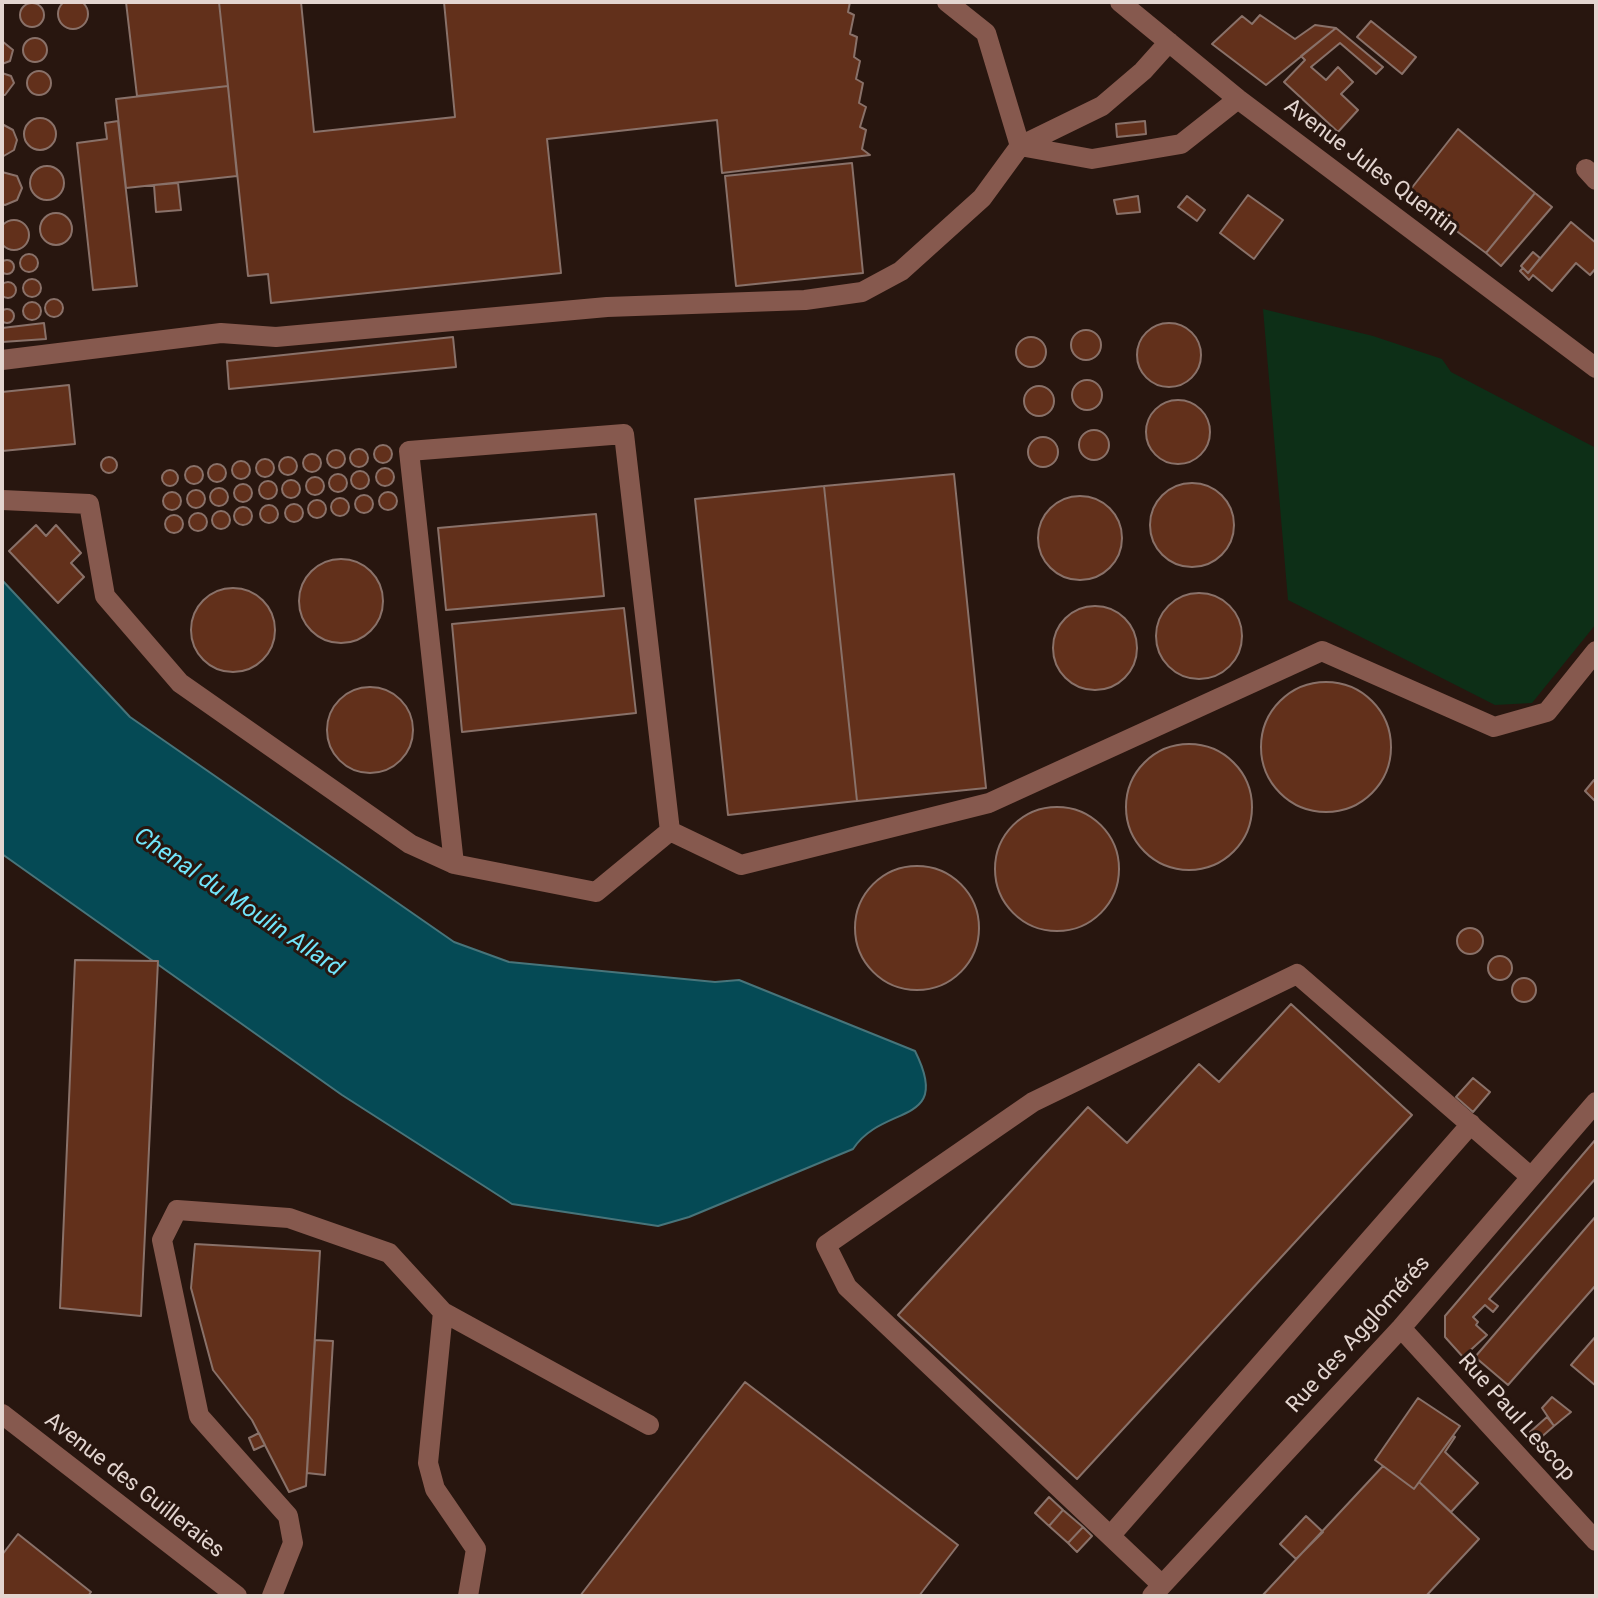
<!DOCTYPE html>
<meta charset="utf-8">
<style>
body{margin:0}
#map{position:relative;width:1598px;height:1598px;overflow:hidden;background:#28160f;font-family:Roboto,sans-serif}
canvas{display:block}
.frame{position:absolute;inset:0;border:4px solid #e3d5d0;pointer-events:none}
</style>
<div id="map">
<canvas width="1598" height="1598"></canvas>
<div class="frame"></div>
</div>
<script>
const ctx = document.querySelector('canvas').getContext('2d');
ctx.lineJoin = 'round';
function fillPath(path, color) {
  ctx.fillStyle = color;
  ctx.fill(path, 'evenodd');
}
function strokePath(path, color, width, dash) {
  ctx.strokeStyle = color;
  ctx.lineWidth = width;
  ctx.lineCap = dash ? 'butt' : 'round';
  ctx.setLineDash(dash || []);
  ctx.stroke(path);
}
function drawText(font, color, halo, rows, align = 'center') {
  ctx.font = font + ' Roboto,sans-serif';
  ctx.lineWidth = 6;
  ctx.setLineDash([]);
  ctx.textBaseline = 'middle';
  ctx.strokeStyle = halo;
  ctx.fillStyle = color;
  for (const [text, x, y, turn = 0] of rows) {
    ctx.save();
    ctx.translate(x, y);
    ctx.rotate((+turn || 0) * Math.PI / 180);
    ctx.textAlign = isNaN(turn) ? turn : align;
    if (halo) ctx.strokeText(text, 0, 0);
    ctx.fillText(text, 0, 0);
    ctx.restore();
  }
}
fillPath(new Path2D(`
 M 1263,309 L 1373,336 L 1442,359 L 1451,372 L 1596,448 L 1596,624 L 1532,703 L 1495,705 L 1288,600 Z`), '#0d2f17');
const water = new Path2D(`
 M 2,580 L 130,717 L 454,942 L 509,962 L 715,982 L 739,980 L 915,1051 C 953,1127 883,1103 853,1149 L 689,1217 L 658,1226 L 512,1204 L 342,1095 L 2,854 Z`);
fillPath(water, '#054a55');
strokePath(water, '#48747a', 2);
const building = new Path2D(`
 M58 14a15 15 0 1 1 30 0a15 15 0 1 1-30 0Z
 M 126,2 L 219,2 L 228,86 L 137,96 Z
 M 219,2 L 301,2 L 314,132 L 455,117 L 444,2 L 850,2 L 848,12 L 854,15 L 850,34 L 857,37 L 854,57 L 860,61 L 856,79 L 863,83 L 859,103 L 866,107 L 860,127 L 866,130 L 862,149 L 870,155 L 722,173 L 717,120 L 547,139 L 561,273 L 271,303 L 268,274 L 248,276 Z
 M20 15a12 12 0 1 1 24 0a12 12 0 1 1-24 0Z
 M 1260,15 L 1295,39 L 1315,25 L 1336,28 L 1266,85 L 1212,44 L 1242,16 L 1252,24 Z
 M 1371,21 L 1416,57 L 1402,74 L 1357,37 Z
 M 1336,28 L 1383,67 L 1376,74 L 1340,43 L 1311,67 L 1326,80 L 1338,67 L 1353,82 L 1341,94 L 1358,110 L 1338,132 L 1284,82 L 1305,60 L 1301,56 Z
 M23 50a12 12 0 1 1 24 0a12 12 0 1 1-24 0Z
 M 2,41 L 13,50 L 10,61 L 2,64 Z
 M27 83a12 12 0 1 1 24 0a12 12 0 1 1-24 0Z
 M 2,73 L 11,76 L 14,83 L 5,95 L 2,95 Z
 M 228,86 L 237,176 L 126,188 L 116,99 Z
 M24 134a16 16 0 1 1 32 0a16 16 0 1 1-32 0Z
 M 118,121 L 137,286 L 93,290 L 77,143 L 107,139 L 105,123 Z
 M 1145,121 L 1146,134 L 1117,137 L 1116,124 Z
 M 2,124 L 13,130 L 17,140 L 14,150 L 2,157 Z
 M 1458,129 L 1535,193 L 1486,253 L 1407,194 Z
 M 852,163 L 863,273 L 736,286 L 725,176 Z
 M30 183a17 17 0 1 1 34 0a17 17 0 1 1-34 0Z
 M 2,172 L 17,176 L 22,188 L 17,200 L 5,205 L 2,204 Z
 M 178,183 L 181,210 L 156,212 L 154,185 Z
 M 1535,193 L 1552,207 L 1501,266 L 1486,253 Z
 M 1248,195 L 1283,220 L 1254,259 L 1220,233 Z
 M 1138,196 L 1140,212 L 1117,214 L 1114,200 Z
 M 1187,196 L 1205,210 L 1197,221 L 1178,207 Z
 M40 229a16 16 0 1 1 32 0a16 16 0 1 1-32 0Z
 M-1 235a15 15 0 1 1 30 0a15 15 0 1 1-30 0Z
 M 1571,222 L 1596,243 L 1596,268 L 1590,275 L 1576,263 L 1552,291 L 1533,275 L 1529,280 L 1520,271 L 1523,268 L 1528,273 Z
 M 1533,252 L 1540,258 L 1528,273 L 1521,266 Z
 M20 263a9 9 0 1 1 18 0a9 9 0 1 1-18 0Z
 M0 267a7 7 0 1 1 14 0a7 7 0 1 1-14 0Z
 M23 288a9 9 0 1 1 18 0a9 9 0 1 1-18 0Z
 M0 290a8 8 0 1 1 16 0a8 8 0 1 1-16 0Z
 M45 308a9 9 0 1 1 18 0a9 9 0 1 1-18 0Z
 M23 311a9 9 0 1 1 18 0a9 9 0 1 1-18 0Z
 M0 316a7 7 0 1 1 14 0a7 7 0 1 1-14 0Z
 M 44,323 L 46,339 L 2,342 L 2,328 Z
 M1137 355a32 32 0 1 1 64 0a32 32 0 1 1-64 0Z
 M1071 345a15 15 0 1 1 30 0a15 15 0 1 1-30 0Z
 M1016 352a15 15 0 1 1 30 0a15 15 0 1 1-30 0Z
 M 453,337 L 456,367 L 229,389 L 227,361 Z
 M1072 395a15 15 0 1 1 30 0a15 15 0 1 1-30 0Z
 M 69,385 L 75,444 L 2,451 L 2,392 Z
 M1024 401a15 15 0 1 1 30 0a15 15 0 1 1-30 0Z
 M1146 432a32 32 0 1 1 64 0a32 32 0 1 1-64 0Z
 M1079 445a15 15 0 1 1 30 0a15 15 0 1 1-30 0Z
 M1028 452a15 15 0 1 1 30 0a15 15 0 1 1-30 0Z
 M374 454a9 9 0 1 1 18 0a9 9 0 1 1-18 0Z
 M350 458a9 9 0 1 1 18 0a9 9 0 1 1-18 0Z
 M327 459a9 9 0 1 1 18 0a9 9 0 1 1-18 0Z
 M303 463a9 9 0 1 1 18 0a9 9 0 1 1-18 0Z
 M279 466a9 9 0 1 1 18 0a9 9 0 1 1-18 0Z
 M101 465a8 8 0 1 1 16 0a8 8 0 1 1-16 0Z
 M256 468a9 9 0 1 1 18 0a9 9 0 1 1-18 0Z
 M232 470a9 9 0 1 1 18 0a9 9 0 1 1-18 0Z
 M208 473a9 9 0 1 1 18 0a9 9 0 1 1-18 0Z
 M185 475a9 9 0 1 1 18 0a9 9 0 1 1-18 0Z
 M376 477a9 9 0 1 1 18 0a9 9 0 1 1-18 0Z
 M162 478a8 8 0 1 1 16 0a8 8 0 1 1-16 0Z
 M351 480a9 9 0 1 1 18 0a9 9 0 1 1-18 0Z
 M 954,474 L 986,788 L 857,801 L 824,486 Z
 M329 483a9 9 0 1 1 18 0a9 9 0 1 1-18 0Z
 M306 486a9 9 0 1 1 18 0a9 9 0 1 1-18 0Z
 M282 489a9 9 0 1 1 18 0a9 9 0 1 1-18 0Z
 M259 490a9 9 0 1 1 18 0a9 9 0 1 1-18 0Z
 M1150 525a42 42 0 1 1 84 0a42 42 0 1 1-84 0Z
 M234 493a9 9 0 1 1 18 0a9 9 0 1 1-18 0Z
 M 824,486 L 857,801 L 728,815 L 695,499 Z
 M210 497a9 9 0 1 1 18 0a9 9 0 1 1-18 0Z
 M187 499a9 9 0 1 1 18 0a9 9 0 1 1-18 0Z
 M379 501a9 9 0 1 1 18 0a9 9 0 1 1-18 0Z
 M163 501a9 9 0 1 1 18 0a9 9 0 1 1-18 0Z
 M355 504a9 9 0 1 1 18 0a9 9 0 1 1-18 0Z
 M1038 538a42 42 0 1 1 84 0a42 42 0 1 1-84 0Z
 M331 507a9 9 0 1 1 18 0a9 9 0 1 1-18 0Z
 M308 509a9 9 0 1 1 18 0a9 9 0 1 1-18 0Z
 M285 513a9 9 0 1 1 18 0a9 9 0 1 1-18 0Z
 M260 514a9 9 0 1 1 18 0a9 9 0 1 1-18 0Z
 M234 516a9 9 0 1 1 18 0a9 9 0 1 1-18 0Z
 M212 520a9 9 0 1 1 18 0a9 9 0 1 1-18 0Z
 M189 522a9 9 0 1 1 18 0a9 9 0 1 1-18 0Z
 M 596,514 L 604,596 L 446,610 L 438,528 Z
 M165 524a9 9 0 1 1 18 0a9 9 0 1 1-18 0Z
 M 36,525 L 46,536 L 56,525 L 81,553 L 71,563 L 84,577 L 58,603 L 9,551 Z
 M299 601a42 42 0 1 1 84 0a42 42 0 1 1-84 0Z
 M191 630a42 42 0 1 1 84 0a42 42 0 1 1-84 0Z
 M1156 636a43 43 0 1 1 86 0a43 43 0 1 1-86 0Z
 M1053 648a42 42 0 1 1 84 0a42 42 0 1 1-84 0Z
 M 624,608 L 636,713 L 462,732 L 452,624 Z
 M1261 747a65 65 0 1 1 130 0a65 65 0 1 1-130 0Z
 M327 730a43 43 0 1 1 86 0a43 43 0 1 1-86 0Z
 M1126 807a63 63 0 1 1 126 0a63 63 0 1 1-126 0Z
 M 1594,780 L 1596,782 L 1595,801 L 1585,791 Z
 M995 869a62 62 0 1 1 124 0a62 62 0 1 1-124 0Z
 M855 928a62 62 0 1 1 124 0a62 62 0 1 1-124 0Z
 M1457 941a13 13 0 1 1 26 0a13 13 0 1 1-26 0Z
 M1488 968a12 12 0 1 1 24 0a12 12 0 1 1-24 0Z
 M 75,960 L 158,961 L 141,1316 L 60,1308 Z
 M1512 990a12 12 0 1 1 24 0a12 12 0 1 1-24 0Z
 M 1291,1004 L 1412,1115 L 1077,1479 L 898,1315 L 1088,1107 L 1127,1143 L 1199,1064 L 1219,1082 Z
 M 1473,1078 L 1490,1092 L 1473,1112 L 1456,1097 Z
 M 1596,1139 L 1596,1178 L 1489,1299 L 1498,1306 L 1493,1312 L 1485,1305 L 1473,1317 L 1478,1322 L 1476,1325 L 1487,1335 L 1463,1357 L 1445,1337 L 1445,1316 Z
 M 1596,1216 L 1596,1285 L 1508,1385 L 1475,1357 Z
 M 195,1244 L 320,1251 L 306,1486 L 289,1492 L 252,1420 L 213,1370 L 191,1288 Z
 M 1596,1336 L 1596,1386 L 1571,1365 Z
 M 315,1340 L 333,1341 L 325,1475 L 307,1473 Z
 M 745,1382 L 958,1545 L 919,1596 L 580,1596 Z
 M 1552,1397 L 1571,1412 L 1554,1426 L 1542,1408 Z
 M 1418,1398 L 1460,1426 L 1414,1489 L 1375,1460 Z
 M 1547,1417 L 1554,1426 L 1538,1440 L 1530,1432 Z
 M 259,1433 L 265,1445 L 254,1450 L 249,1438 Z
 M 1453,1436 L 1455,1437 L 1445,1452 L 1478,1483 L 1451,1512 L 1419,1482 Z
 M 1383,1466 L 1414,1489 L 1419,1482 L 1479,1539 L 1426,1596 L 1262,1596 Z
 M 1049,1497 L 1063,1510 L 1049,1526 L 1035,1513 Z
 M 1063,1510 L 1083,1527 L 1068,1543 L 1049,1526 Z
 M 1306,1516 L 1323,1532 L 1296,1559 L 1280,1544 Z
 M 1083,1527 L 1092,1536 L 1077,1552 L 1068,1543 Z
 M 18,1534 L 91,1592 L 88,1596 L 2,1596 L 2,1555 Z`);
fillPath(building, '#62301b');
strokePath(building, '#897169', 2);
strokePath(new Path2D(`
 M 947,2 L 986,33 L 1020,146 L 1092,159 L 1181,144 L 1238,99
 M 1120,2 L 1238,99 L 1596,368
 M 1586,169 L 1596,180
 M 2,360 L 221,333 L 276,337 L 607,307 L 805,300 L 862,292 L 901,271 L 982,198 L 1020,146 L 1102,106 L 1143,71 L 1169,42
 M 2,500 L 89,504 L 105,596 L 180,683 L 410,844 L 454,864
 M 670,831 L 596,892 L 454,864 L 409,451 L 624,434 L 670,831 L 741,865 L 989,803 L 1322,651 L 1494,727 L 1547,712 L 1596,651
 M 443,1312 L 649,1425
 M 1401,1328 L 1596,1541
 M 2,1414 L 237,1596
 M 1111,1535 L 1471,1124
 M 1162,1585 L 847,1287 L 826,1245 L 1033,1102 L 1297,974 L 1531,1177
 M 272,1596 L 293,1543 L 288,1516 L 199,1416 L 162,1240 L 177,1210 L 289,1218 L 389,1253 L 443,1312 L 428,1463 L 435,1489 L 476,1549 L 468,1596
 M 1152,1596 L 1401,1328 L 1596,1102`), '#86594e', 20);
drawText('22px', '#e3d5d0', '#28160f', [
 ["Avenue Jules Quentin",1371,168,37],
 ["Rue des Agglomérés",1359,1335,-48],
 ["Rue Paul Lescop",1516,1418,48],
 ["Avenue des Guilleraies",134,1486,38]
]);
drawText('italic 24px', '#72e6fc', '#28160f', [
 ["Chenal du Moulin Allard",238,903,34]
]);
</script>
